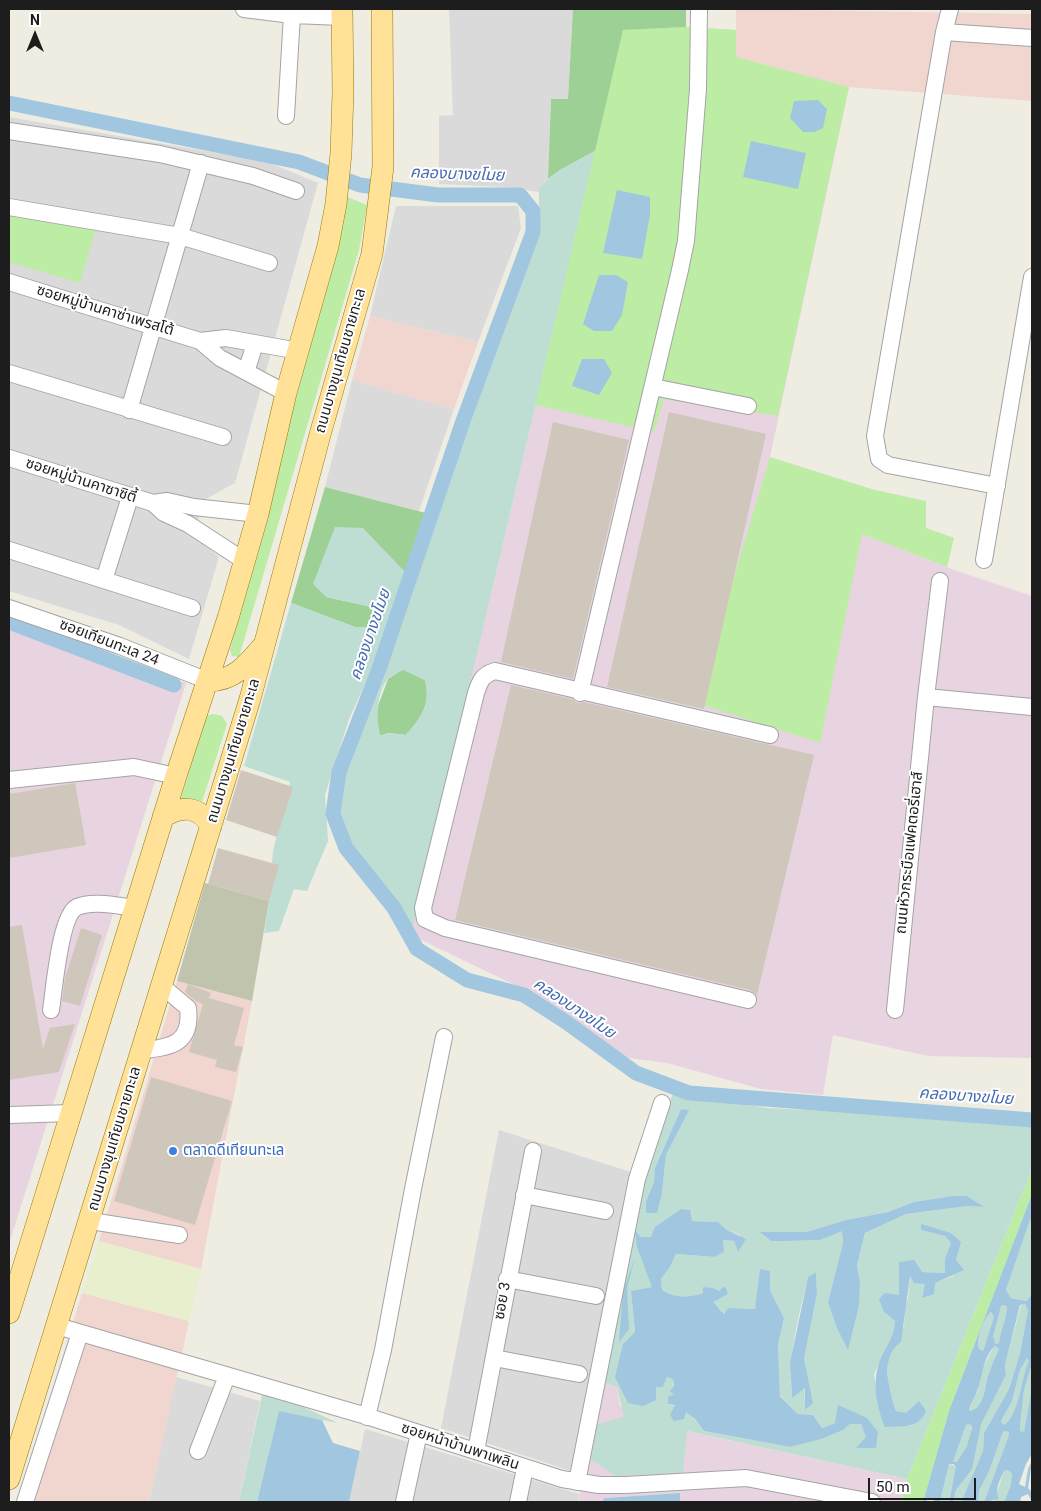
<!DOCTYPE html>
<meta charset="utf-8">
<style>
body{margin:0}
#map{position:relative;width:1041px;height:1511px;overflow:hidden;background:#efece2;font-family:Roboto,sans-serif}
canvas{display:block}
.frame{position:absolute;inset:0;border:10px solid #1d1d1d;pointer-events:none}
.north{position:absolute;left:10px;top:10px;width:50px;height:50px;-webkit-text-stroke:4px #fff;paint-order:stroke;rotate:0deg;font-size:14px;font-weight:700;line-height:20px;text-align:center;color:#1d1d1d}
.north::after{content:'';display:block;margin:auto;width:18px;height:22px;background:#1d1d1d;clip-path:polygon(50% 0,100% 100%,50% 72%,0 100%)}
.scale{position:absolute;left:868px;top:1478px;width:108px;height:22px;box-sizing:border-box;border:2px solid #1d1d1d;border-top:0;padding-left:6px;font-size:15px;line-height:18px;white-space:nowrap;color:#1d1d1d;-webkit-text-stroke:4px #fff;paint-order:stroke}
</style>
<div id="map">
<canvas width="1041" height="1511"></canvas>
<div class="frame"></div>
<div class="north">N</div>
<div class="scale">50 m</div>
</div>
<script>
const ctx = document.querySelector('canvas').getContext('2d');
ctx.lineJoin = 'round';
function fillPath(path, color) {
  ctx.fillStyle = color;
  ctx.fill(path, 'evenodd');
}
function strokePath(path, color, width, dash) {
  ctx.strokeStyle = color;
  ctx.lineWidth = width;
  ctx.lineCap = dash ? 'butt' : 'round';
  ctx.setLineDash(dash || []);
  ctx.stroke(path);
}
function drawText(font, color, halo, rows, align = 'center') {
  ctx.font = font + ' Roboto,"Noto Sans Thai",sans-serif';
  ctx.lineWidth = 4;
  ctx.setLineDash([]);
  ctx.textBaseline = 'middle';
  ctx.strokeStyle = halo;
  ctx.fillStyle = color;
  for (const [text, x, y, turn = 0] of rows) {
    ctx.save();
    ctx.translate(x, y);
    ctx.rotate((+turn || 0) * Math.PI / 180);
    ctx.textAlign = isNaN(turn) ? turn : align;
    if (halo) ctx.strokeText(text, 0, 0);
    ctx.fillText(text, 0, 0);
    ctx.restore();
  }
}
fillPath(new Path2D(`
 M 449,9 L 573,9 L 568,99 L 551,99 L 548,179 L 539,187 L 539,192 L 504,187 L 439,184 L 439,116 L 453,115 Z
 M 9,117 L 268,162 L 318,183 L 235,483 L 202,501 L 195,537 L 219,557 L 189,659 L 119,625 L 9,591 Z
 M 396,206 L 518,206 L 521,228 L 478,342 L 370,316 Z
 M 352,380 L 454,409 L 419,511 L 325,487 Z
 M 499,1130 L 634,1173 L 583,1475 L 441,1428 Z
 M 176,1377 L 260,1401 L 239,1502 L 149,1502 Z
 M 365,1429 L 579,1494 L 578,1502 L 349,1502 Z`), '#dbdada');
fillPath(new Path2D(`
 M 736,9 L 1032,14 L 1032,101 L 849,87 L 736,57 Z
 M 370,316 L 478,342 L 454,409 L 352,380 Z
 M 177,981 L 252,1001 L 201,1269 L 99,1241 Z
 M 82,1293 L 189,1321 L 149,1502 L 18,1502 Z`), '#f1d6d0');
fillPath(new Path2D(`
 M 686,27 L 736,30 L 736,57 L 849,87 L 770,457 L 871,489 L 863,534 L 957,571 L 1032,596 L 1032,1058 L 928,1056 L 833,1035 L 823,1095 L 761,1089 L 667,1063 L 622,1057 L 546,1000 L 413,936 L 413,927 L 623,30 Z
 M 9,620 L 186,683 L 9,1244 Z
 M 602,1382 L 617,1387 L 620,1406 L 686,1431 L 907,1479 L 901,1502 L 680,1502 L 680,1493 L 605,1498 L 601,1502 L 578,1502 Z`), '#e8d4e1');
fillPath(new Path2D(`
 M 205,883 L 269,901 L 252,1001 L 177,981 Z`), '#c0c4ad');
fillPath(new Path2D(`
 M 99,1241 L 201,1269 L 189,1321 L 82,1293 Z`), '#e7efcc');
fillPath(new Path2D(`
 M 686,27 L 736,30 L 736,57 L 849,87 L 778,416 L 664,399 L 654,432 L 535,405 L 623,30 Z
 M 345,196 L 367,205 L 359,250 L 239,657 L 232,656 L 230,650 L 332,261 Z
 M 9,213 L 96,228 L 80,283 L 9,262 Z
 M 770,457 L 871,489 L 926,501 L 926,528 L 954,538 L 947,567 L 862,534 L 820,743 L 696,703 Z
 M 213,714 L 222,716 L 227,724 L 201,805 L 181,799 L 205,716 Z
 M 1032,1169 L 1032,1194 L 949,1411 L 923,1502 L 901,1502 L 907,1479 Z`), '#bdeca5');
fillPath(new Path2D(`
 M 573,9 L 686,9 L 686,27 L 623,30 L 595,151 L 560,170 L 548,179 L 551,99 L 568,99 Z
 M 325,487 L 426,513 L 405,572 L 387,554 L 326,597 L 377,608 L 376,627 L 355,627 L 291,603 Z
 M 403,669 L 425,680 C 431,705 422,716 406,735 L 388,733 L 380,736 L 376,722 L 378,706 L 388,679 Z`), '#9dd094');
fillPath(new Path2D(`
 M 595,151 L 413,927 L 398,904 L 351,845 L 337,815 L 342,778 L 411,598 L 460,447 L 533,247 L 539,219 L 539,187 L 560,170 ZM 403,670 L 425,680 C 431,705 422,716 406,735 L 388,733 L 381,736 C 375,722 377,689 389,678 C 393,675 399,672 403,670 Z
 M 335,527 L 363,528 L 405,572 L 373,666 L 349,719 L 325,795 L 328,841 L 307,891 L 294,889 L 279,931 L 264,933 L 269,901 L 273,851 L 290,782 L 244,766 L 291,603 L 355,627 L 376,627 L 377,608 L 326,597 L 313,584 Z
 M 673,1093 L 767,1108 L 933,1116 L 1032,1124 L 1032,1169 L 907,1479 L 687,1431 L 683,1473 L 616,1476 L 587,1457 L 593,1425 L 624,1417 L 617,1387 L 602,1382 L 640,1185 ZM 681,1109 L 688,1111 L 666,1155 L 662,1193 L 646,1212 L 646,1201 L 654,1182 L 655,1168 ZM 952,1196 L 967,1196 L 983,1207 L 968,1206 L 906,1214 L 865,1233 L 857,1265 L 860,1282 L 848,1349 L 828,1302 L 843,1243 L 842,1230 L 820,1240 L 771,1241 L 761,1232 L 806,1232 L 846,1220 L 888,1212 L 914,1202 ZM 690,1217 L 692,1221 L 718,1222 L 727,1230 L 740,1235 L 738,1251 L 734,1241 L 723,1240 L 714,1257 L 676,1254 L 670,1267 L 661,1279 L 662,1290 C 675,1298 688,1298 703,1293 L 703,1287 L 719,1291 L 712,1302 L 725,1314 L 728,1308 L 755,1309 L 759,1290 L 770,1290 L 784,1318 L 778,1345 L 780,1395 L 798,1414 L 813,1415 L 822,1428 L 835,1423 L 867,1418 L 876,1448 L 857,1448 L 867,1437 L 861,1424 L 850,1424 L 843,1430 L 790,1447 L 704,1431 C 695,1418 684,1407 668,1404 L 674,1395 L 673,1379 L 667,1377 L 663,1387 L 656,1387 L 623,1344 L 635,1332 L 631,1291 L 653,1287 L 636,1231 L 641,1237 L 651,1237 ZM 921,1230 L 951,1233 L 956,1260 L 953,1276 L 934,1283 L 922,1297 L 926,1283 L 910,1275 L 908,1299 L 905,1305 L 904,1326 L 888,1358 L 888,1387 L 896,1411 L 906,1414 L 911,1426 L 902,1426 L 880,1414 L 874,1374 L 894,1335 L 895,1321 L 884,1312 L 899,1295 L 900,1262 L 922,1272 L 945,1273 L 945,1258 L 951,1243 L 945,1236 ZM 816,1272 L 817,1294 L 804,1359 L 805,1409 L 805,1387 L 792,1397 C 787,1357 799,1316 808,1277 Z
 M 1030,1220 L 1032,1220 L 1032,1294 L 1028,1301 L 1011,1298 L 1006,1290 Z
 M 1025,1304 L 1028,1310 L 1020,1353 L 1009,1389 L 984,1433 L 983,1451 L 961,1502 L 953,1502 L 956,1490 L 972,1468 L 980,1424 L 1006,1375 L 1005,1365 L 1021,1305 Z
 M 1004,1305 L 1007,1307 C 1007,1319 1000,1330 999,1343 L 995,1344 C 989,1334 998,1317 1001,1306 Z
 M 991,1312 L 994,1317 L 983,1351 L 979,1350 C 976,1339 983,1318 991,1312 Z
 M 994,1346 L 999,1349 C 996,1358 991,1367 988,1376 C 984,1389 985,1405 971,1411 L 969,1410 L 978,1390 L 980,1373 Z
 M 1027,1358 L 1030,1361 C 1020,1378 1021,1411 1004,1425 L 1001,1421 L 1012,1401 L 1020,1370 Z
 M 1032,1364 L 1032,1387 L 1024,1433 L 1020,1431 L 1020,1426 L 1024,1390 Z
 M 262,1395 L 286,1399 L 338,1423 L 279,1412 L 257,1502 L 239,1502 Z
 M 970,1424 C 976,1436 963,1452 957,1463 L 953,1462 L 966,1425 Z
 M 1005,1431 L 1009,1432 L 1009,1435 L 984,1502 L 978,1502 L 979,1491 L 990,1469 L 1003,1432 Z
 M 949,1464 L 956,1466 L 949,1501 L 940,1502 Z
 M 1008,1470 L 1012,1474 L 1011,1484 L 1004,1502 L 991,1502 L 994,1501 L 1004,1471 Z`), '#beded4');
fillPath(new Path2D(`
 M 818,100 L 827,109 L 823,128 L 814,132 L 803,132 L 790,118 L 794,101 Z
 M 751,141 L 806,153 L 798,189 L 743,177 Z
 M 617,190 L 650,197 L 650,215 L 642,259 L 603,253 Z
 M 599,275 L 616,275 L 628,282 L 622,315 L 612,331 L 594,331 L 583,324 Z
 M 582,359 L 604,359 L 612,373 L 599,395 L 572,386 Z
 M 681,1109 L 689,1110 L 666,1155 L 662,1193 L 657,1213 L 646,1213 L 646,1201 L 654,1182 L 655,1168 Z
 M 1032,1194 L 1032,1220 L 1030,1220 L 1006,1290 L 1011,1298 L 1027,1301 L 1032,1294 L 1032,1364 L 1024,1390 L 1020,1426 L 1020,1431 L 1024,1432 L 1032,1387 L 1032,1454 L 1026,1464 L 1019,1484 L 1025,1487 L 1028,1469 L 1032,1461 L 1028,1488 L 1032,1492 L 1032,1502 L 1028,1494 L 1021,1497 L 1020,1502 L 1004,1502 L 1011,1484 L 1012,1474 L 1008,1470 L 1004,1471 C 1000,1480 994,1490 999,1499 L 984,1502 L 1009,1435 L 1009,1432 L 1005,1431 L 1003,1432 L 990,1469 L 979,1491 L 978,1502 L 961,1502 L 983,1451 L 984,1433 L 1009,1389 L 1020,1353 L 1028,1310 L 1025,1304 L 1020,1305 L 1005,1365 L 1006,1375 L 981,1424 L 972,1469 L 956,1490 L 953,1502 L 949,1502 L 956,1466 L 953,1464 L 949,1464 L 940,1502 L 934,1502 L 934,1498 L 928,1498 L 926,1502 L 923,1502 L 949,1411 ZM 1004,1305 L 1007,1307 C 1007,1319 1000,1330 999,1343 L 995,1344 L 993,1336 L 1001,1306 ZM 991,1312 L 994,1317 L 983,1351 L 979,1349 C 976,1339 983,1319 991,1312 ZM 995,1346 L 999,1349 C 995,1358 991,1367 988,1376 C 984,1389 985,1405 971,1411 L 969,1410 C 971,1403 975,1398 977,1391 C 983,1377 982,1358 995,1346 ZM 1027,1358 L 1029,1361 C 1021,1377 1020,1413 1004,1425 L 1001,1421 L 1012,1401 L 1020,1370 ZM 970,1424 L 972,1428 L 967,1446 L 957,1462 L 953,1462 L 966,1425 Z
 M 952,1196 L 967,1196 L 984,1207 L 968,1206 L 906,1214 L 865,1233 L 857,1265 L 860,1282 L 859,1305 L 848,1350 L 837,1328 L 828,1302 L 843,1243 L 842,1231 L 820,1240 L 785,1241 L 771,1241 L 760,1232 L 806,1232 L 846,1220 L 888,1212 L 914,1202 Z
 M 681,1209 L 690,1210 L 692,1221 L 718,1222 L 727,1230 L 746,1239 L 738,1252 L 734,1241 L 723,1240 L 724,1252 L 714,1257 L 676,1254 L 670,1267 L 661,1279 L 662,1290 C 675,1298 688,1298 703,1293 L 703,1287 L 713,1288 L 719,1291 L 725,1286 L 728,1294 L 713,1302 L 724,1314 L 728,1308 L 755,1309 L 760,1269 L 770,1271 L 770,1290 L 784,1318 L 778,1345 L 780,1396 L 798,1414 L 813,1415 L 822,1428 L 835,1423 L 838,1405 L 867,1418 L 878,1432 L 876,1448 L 856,1448 L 866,1437 L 861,1424 L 850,1424 L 843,1430 L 821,1439 L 790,1447 L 704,1431 L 695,1419 L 686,1412 L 684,1419 L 674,1421 L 670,1415 L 675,1405 L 668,1404 L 668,1396 L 674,1395 L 670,1391 L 674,1386 L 673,1379 L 667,1377 L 663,1387 L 656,1387 L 656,1400 L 643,1406 L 628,1403 L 615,1377 L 623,1344 L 635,1332 L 631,1291 L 652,1287 L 637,1247 L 635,1230 L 641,1237 L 651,1237 L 655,1227 Z
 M 921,1224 L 951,1233 L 961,1242 L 956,1260 L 964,1270 L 935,1283 L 934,1294 L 922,1298 L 925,1284 L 914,1283 L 910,1276 L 901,1342 C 879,1357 889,1389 896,1411 L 906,1413 L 919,1401 L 926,1411 C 919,1429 902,1426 885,1427 C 875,1403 871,1377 883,1354 C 889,1342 894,1336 895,1321 L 884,1312 L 879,1299 L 885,1293 L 899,1295 L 899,1262 L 914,1260 L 922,1272 L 945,1273 L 945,1258 L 951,1243 L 945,1236 L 921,1230 Z
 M 635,1257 L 627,1288 L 629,1329 L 619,1342 L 623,1292 Z
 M 816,1272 L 817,1294 L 804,1359 L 813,1403 L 805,1410 L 805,1388 L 792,1398 L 790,1363 L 808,1277 Z
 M 279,1411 L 322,1420 L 333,1443 L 360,1451 L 349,1502 L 257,1502 Z
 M 680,1493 L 680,1502 L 601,1502 L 605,1498 Z`), '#a0c7df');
strokePath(new Path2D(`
 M 9,103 L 299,162 L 360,185 L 438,195 L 520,195 L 533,211 L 533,232 L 463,421 L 380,666 L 339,772 L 333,814 L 346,848 L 394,908 L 417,949 L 467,980 L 524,995 L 566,1022 L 636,1073 L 689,1093 L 1032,1120
 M 9,622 L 174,685`), '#a0c7df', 15);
fillPath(new Path2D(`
 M 669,412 L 766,434 L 704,709 L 607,687 Z
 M 553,422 L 629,440 L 573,679 L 501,662 Z
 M 511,685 L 572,699 L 577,703 L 584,702 L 814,755 L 757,995 L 750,990 L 455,920 Z
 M 241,770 L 293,787 L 277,837 L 226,820 Z
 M 75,783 L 86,845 L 9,858 L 9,794 Z
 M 218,848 L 279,865 L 269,901 L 208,884 Z
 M 22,925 L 43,1049 L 50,1028 L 75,1024 L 59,1072 L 9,1080 L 9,927 Z
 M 81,928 L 102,935 L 80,1006 L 62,1001 L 65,978 Z
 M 188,984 L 211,993 L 209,998 L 244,1008 L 234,1045 L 243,1047 L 236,1072 L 215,1067 L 217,1060 L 189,1052 L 203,1004 L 194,1000 L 185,992 Z
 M 151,1077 L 232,1101 L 195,1225 L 114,1201 Z`), '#cfc7bb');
const minor = new Path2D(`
 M 244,9 L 292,15 L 342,17
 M 950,9 L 944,32 L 875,436 L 879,459 L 888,465 L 997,486
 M 944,32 L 1032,38
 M 286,116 L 292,15
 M 9,131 L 160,154 L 253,176 L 296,191
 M 9,207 L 180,236 L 269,263
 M 9,282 L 200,341 L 220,358 L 286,393
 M 200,341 L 226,338 L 299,351
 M 246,372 L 255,344
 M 9,373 L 223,437
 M 653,387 L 748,406
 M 129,410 L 201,163
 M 9,458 L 153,503 L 167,501 L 194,507 L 258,514
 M 153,503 L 164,513 L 188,524 L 243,560
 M 9,550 L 192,608
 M 984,560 L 1032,277
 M 104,580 L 130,497
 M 9,608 L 120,646 L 208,681
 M 580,693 L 680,270 L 686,241 L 698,89 L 699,9
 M 926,697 L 1032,707
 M 9,780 L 134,767 L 176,776
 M 748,1000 L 445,928 L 425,919 L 423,908 L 476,693 C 480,681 482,675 495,671 L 770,735
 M 51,1010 C 54,991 60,915 77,907 C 93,900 118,906 135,908
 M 895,1010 L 926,697 L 940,581
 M 142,1050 C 173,1048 192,1042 188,1008 L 162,986
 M 9,1115 L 71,1113
 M 524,1195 L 605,1211
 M 91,1221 L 179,1235
 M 507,1279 L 596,1296
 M 57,1326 L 363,1415 L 562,1479 L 599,1485 L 626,1485 L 746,1478 L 872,1502
 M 494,1358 L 579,1374
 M 367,1417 L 383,1350 L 413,1189 L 444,1037
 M 198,1451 L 227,1376
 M 476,1451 L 533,1151
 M 577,1482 L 637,1179 L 662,1103
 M 25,1502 L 80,1333
 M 404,1502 L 419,1433
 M 518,1502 L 525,1468`);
const major = new Path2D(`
 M 208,681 C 233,681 246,666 262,647
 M 163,817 C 182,805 199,806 211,826
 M 9,1313 L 176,776 L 228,618 L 258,514 L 286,393 L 328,246 L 336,204 L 341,153 L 343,92 L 342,9
 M 9,1479 L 250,699 L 321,431 L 372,254 L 383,167 L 382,9`);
strokePath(minor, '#a4a4a4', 18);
strokePath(major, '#967a00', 22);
strokePath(minor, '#fff', 16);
strokePath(major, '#ffe197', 21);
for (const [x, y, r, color] of [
 [173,1151,5,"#3f7fe0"]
]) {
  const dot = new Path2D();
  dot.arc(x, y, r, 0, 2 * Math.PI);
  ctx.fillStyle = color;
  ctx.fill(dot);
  strokePath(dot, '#fff', 2);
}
drawText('15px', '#1d1d1d', '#fff', [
 ["ซอยหมู่บ้านคาซ่าเพรสโต้",105,311,17],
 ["ถนนบางขุนเทียนชายทะเล",341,361,-74],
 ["ซอยหมู่บ้านคาซาซิตี้",81,481,18],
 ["ซอยเทียนทะเล 24",109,643,21],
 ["ถนนบางขุนเทียนชายทะเล",234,751,-73],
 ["ถนนหัวกระบือแฟคตอรี่เฮาส์",910,853,-84],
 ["ถนนบางขุนเทียนชายทะเล",115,1139,-73],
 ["ซอย 3",503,1301,-80],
 ["ซอยหน้าบ้านพาเพลิน",460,1447,18]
]);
drawText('15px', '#366cbe', '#fff', [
 ["ตลาดดีเทียนทะเล",183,1151]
], 'left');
drawText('italic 16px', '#456bb1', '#fff', [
 ["คลองบางขโมย",457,175,2],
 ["คลองบางขโมย",371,635,-71],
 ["คลองบางขโมย",574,1009,34],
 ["คลองบางขโมย",966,1097,4]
]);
</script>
